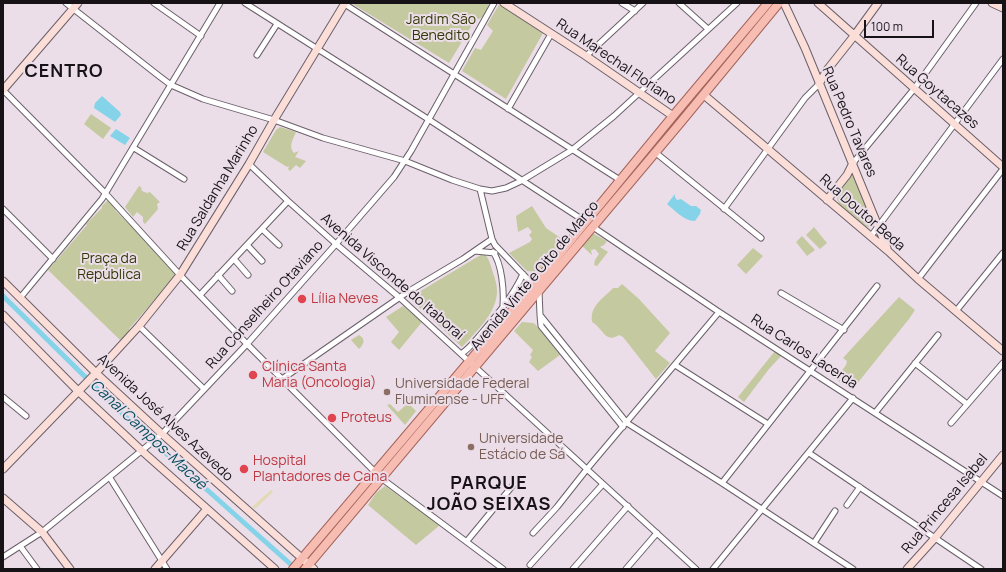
<!DOCTYPE html>
<meta charset="utf-8">
<style>
body{margin:0}
#map{position:relative;width:1006px;height:572px;overflow:hidden;background:#ebdee9;font-family:Manrope,sans-serif}
canvas{display:block}
.frame{position:absolute;inset:0;border:4px solid #161216;pointer-events:none}
.scale{position:absolute;left:864px;top:20px;width:70px;height:18px;box-sizing:border-box;border:2px solid #161216;border-top:0;padding-left:5px;font-size:12px;line-height:14px;white-space:nowrap;color:#161216;-webkit-text-stroke:3px #ebdee9;paint-order:stroke}
</style>
<div id="map">
<canvas width="1006" height="572"></canvas>
<div class="frame"></div>
<div class="scale">100 m</div>
</div>
<script>
const ctx = document.querySelector('canvas').getContext('2d');
ctx.lineJoin = 'round';
function fillPath(path, color) {
  ctx.fillStyle = color;
  ctx.fill(path, 'evenodd');
}
function strokePath(path, color, width, dash) {
  ctx.strokeStyle = color;
  ctx.lineWidth = width;
  ctx.lineCap = dash ? 'butt' : 'round';
  ctx.setLineDash(dash || []);
  ctx.stroke(path);
}
function drawText(font, color, halo, rows, align = 'center') {
  ctx.font = font + ' Manrope,sans-serif';
  ctx.lineWidth = 4;
  ctx.setLineDash([]);
  ctx.textBaseline = 'middle';
  ctx.strokeStyle = halo;
  ctx.fillStyle = color;
  for (const [text, x, y, turn = 0] of rows) {
    ctx.save();
    ctx.translate(x, y);
    ctx.rotate((+turn || 0) * Math.PI / 180);
    ctx.textAlign = isNaN(turn) ? turn : align;
    if (halo) ctx.strokeText(text, 0, 0);
    ctx.fillText(text, 0, 0);
    ctx.restore();
  }
}
fillPath(new Path2D(`
 M 351,3 L 489,3 C 487,11 484,19 475,20 L 449,63 Z
 M 500,3 L 543,33 L 506,99 L 462,71 L 475,48 L 481,50 L 493,31 L 487,25 Z
 M 91,114 L 111,128 L 103,139 L 84,124 Z
 M 280,127 L 296,132 C 293,139 288,147 294,153 L 299,151 L 295,157 L 306,161 L 300,168 L 296,165 L 290,171 L 288,169 L 289,166 L 287,167 L 263,152 L 276,130 Z
 M 853,169 L 862,197 L 873,222 L 873,226 L 870,228 C 861,225 836,207 837,197 Z
 M 139,186 L 141,187 L 142,191 L 147,193 L 150,192 L 160,202 L 157,204 L 158,209 L 145,224 L 143,222 L 143,217 L 137,212 L 133,217 L 125,207 Z
 M 108,200 L 116,208 L 115,210 L 130,225 L 131,224 L 141,237 L 177,274 L 160,296 L 158,296 L 129,329 L 130,331 L 124,338 L 120,340 L 48,270 L 87,225 L 86,224 L 102,208 L 102,206 Z
 M 532,206 L 546,228 L 565,241 L 537,272 L 527,271 L 509,253 L 530,242 L 532,239 L 529,235 L 532,232 L 528,227 L 518,232 L 516,216 Z
 M 814,227 L 827,243 L 820,249 L 806,235 Z
 M 592,234 L 594,234 L 607,241 L 604,245 L 600,247 L 608,252 L 597,266 L 594,265 L 595,260 L 599,254 L 595,249 L 591,250 L 592,255 L 582,246 Z
 M 802,236 L 815,250 L 807,256 L 796,242 Z
 M 753,248 L 763,256 L 746,274 L 737,265 Z
 M 484,253 C 489,258 491,266 493,273 C 495,278 497,285 497,291 C 497,313 476,332 462,347 L 409,298 Z
 M 622,284 L 639,299 L 670,333 L 655,351 L 670,363 L 656,379 L 623,337 L 619,335 C 605,344 603,328 592,322 C 590,305 603,299 613,288 L 618,288 Z
 M 899,297 L 915,310 L 909,319 L 852,390 L 831,376 L 835,370 L 840,373 L 846,365 L 847,361 L 843,358 Z
 M 403,306 L 422,322 L 399,350 L 391,342 L 399,332 L 386,317 Z
 M 522,322 L 533,323 L 535,324 L 560,355 L 538,371 L 529,362 L 532,357 L 530,355 L 533,350 L 514,331 Z
 M 359,335 C 366,339 364,344 359,349 L 351,340 Z
 M 775,351 L 782,355 L 769,369 L 744,402 L 738,397 Z
 M 398,393 L 408,397 L 410,396 L 414,400 L 411,406 L 416,411 L 405,425 L 387,405 L 390,404 L 398,412 L 406,405 L 406,403 Z
 M 385,486 L 440,525 L 416,545 L 368,505 L 376,493 Z`), '#c4c99f');
fillPath(new Path2D(`
 M 271,490 L 273,492 L 255,509 L 252,507 Z`), '#e3d9b4');
fillPath(new Path2D(`
 M 102,96 L 120,112 L 121,115 L 115,122 L 94,108 L 95,103 Z
 M 116,129 L 130,138 L 125,145 L 110,136 Z
 M 675,194 L 675,197 L 677,200 L 681,199 L 691,206 L 696,206 L 701,210 L 700,214 L 695,221 C 686,222 674,210 667,204 Z`), '#85d3e9');
strokePath(new Path2D(`
 M 3,296 L 133,424 L 296,569`), '#85d3e9', 5);
const street = new Path2D(`
 M 66,3 L 159,76 L 171,85 L 203,99 L 274,120 L 323,138 L 405,161 L 452,180 L 480,189 L 492,191 L 506,188 L 521,181 L 572,150 L 614,116 L 737,3
 M 154,3 L 201,36
 M 245,3 L 428,119 L 586,222
 M 343,3 L 620,180
 M 622,3 L 635,11
 M 679,3 L 708,29
 M 257,55 L 277,24
 M 586,56 L 643,3
 M 3,90 L 106,194 L 180,275 L 247,344 L 375,472
 M 508,109 L 551,34
 M 134,148 L 184,179
 M 656,153 L 761,238
 M 853,163 L 914,89 L 976,3
 M 249,164 L 288,201 L 336,244 L 400,298 L 461,354 L 696,569
 M 480,189 L 492,239 L 495,245 L 539,291 L 540,315 L 627,423 L 722,483 L 853,569
 M 3,209 L 53,259
 M 724,209 L 805,98 L 819,84
 M 593,227 L 719,312 L 1003,496
 M 262,229 L 279,245
 M 871,236 L 1003,59
 M 247,245 L 262,261
 M 475,251 L 495,253
 M 493,252 C 502,264 504,291 503,305
 M 234,259 L 248,275
 M 218,275 L 232,291
 M 918,279 L 1003,169
 M 781,293 L 844,330
 M 200,295 L 288,201
 M 20,298 L 102,199 L 220,3
 M 956,311 L 1003,253
 M 540,315 L 541,326 L 623,427
 M 139,326 L 204,389
 M 461,354 C 469,349 475,341 481,334 C 497,315 513,296 523,274
 M 915,363 L 967,404
 M 675,365 L 768,424
 M 282,379 L 406,293 L 463,259 L 492,239
 M 3,397 L 26,416
 M 875,413 L 938,335
 M 951,423 L 1003,363
 M 809,453 L 981,569
 M 110,478 L 167,569
 M 381,478 L 503,569
 M 722,483 L 877,286
 M 847,505 L 860,487
 M 533,533 L 557,507 L 587,469 L 719,312
 M 467,541 L 514,484
 M 814,543 L 835,511
 M 20,546 L 37,569
 M 3,557 L 42,532 L 162,434 L 247,344 L 336,244 L 394,177 L 411,151 L 494,3
 M 530,565 L 603,484
 M 573,569 L 628,506
 M 626,569 L 657,533
 M 713,569 L 853,398`);
const secondary = new Path2D(`
 M 504,3 L 586,56 L 673,116
 M 784,3 L 805,48 L 887,248
 M 818,3 L 1003,167
 M 992,3 L 1003,8
 M 819,84 L 827,70 L 854,36 L 878,3
 M 3,90 L 78,3
 M 704,95 L 888,251 L 918,279 L 1003,351
 M 827,200 L 847,175 L 853,163
 M 3,281 L 96,373 L 162,434 L 314,569
 M 3,315 L 78,391 L 142,451 L 275,569
 M 3,469 L 96,373 L 139,326 L 180,275 L 249,164 L 274,120 L 345,3
 M 3,498 L 42,532 L 70,569
 M 155,569 L 207,509
 M 907,569 L 935,538 L 1003,455`);
const primary = new Path2D(`
 M 293,569 L 534,285 L 673,116 L 768,3
 M 305,569 L 681,122 L 779,3`);
strokePath(street, '#6b606a', 7);
strokePath(secondary, '#6b606a', 9);
strokePath(primary, '#a4645a', 10);
strokePath(street, '#fff', 5);
strokePath(secondary, '#fbded8', 7);
strokePath(primary, '#f7bcb2', 8);
for (const [x, y, r, color] of [
 [302,299,5,"#e0444e"],
 [253,375,5,"#e0444e"],
 [387,392,4,"#8d6e63"],
 [332,418,5,"#e0444e"],
 [471,447,4,"#8d6e63"],
 [244,469,5,"#e0444e"]
]) {
  const dot = new Path2D();
  dot.arc(x, y, r, 0, 2 * Math.PI);
  ctx.fillStyle = color;
  ctx.fill(dot);
  strokePath(dot, '#ebdee9', 1.5);
}
drawText('14px', '#333705', '#ebdee9', [
 ["Jardim São",441,20],
 ["Benedito",441,36],
 ["Praça da",109,259],
 ["República",109,275]
]);
drawText('14px', '#161216', '#ebdee9', [
 ["Rua Marechal Floriano",616,62,34],
 ["Rua Goytacazes",937,92,41],
 ["Rua Pedro Tavares",849,122,67],
 ["Rua Saldanha Marinho",218,188,-59],
 ["Rua Doutor Beda",862,213,41],
 ["Avenida Vinte e Oito de Março",535,276,-50],
 ["Avenida Visconde do Itaboraí",392,277,41],
 ["Rua Conselheiro Otaviano",265,305,-48],
 ["Rua Carlos Lacerda",804,352,33],
 ["Avenida José Alves Azevedo",165,418,43],
 ["Rua Princesa Isabel",945,504,-50]
]);
drawText('14px', '#be3a42', '#ebdee9', [
 ["Lília Neves",311,299],
 ["Clínica Santa",262,367],
 ["Maria (Oncologia)",262,383],
 ["Proteus",341,418],
 ["Hospital",253,461],
 ["Plantadores de Cana",253,477]
], 'left');
drawText('14px', '#785e54', '#ebdee9', [
 ["Universidade Federal",395,384],
 ["Fluminense - UFF",395,400],
 ["Universidade",479,439],
 ["Estácio de Sá",479,455]
], 'left');
drawText('italic 15px', '#044c5c', '#ebdee9', [
 ["Canal Campos-Macaé",148,435,43]
]);
ctx.letterSpacing = '1px';
drawText('bold 18px', '#161216', '#ebdee9', [
 ["CENTRO",64,72],
 ["PARQUE",489,484],
 ["JOÃO SEIXAS",489,505]
]);
ctx.letterSpacing = '0px';
</script>
